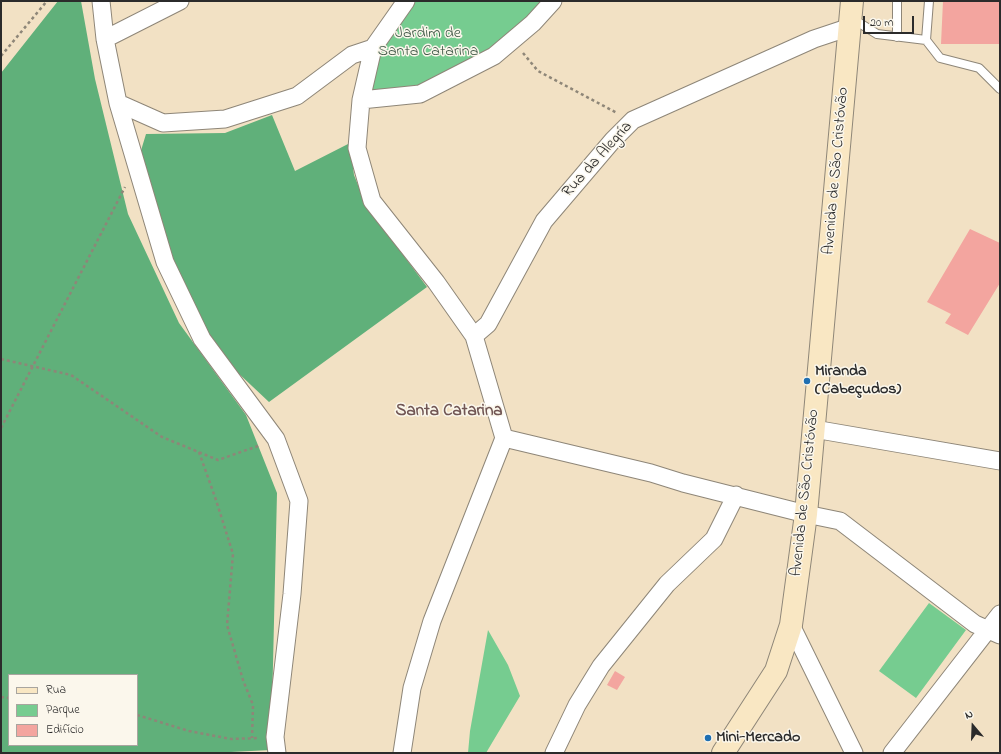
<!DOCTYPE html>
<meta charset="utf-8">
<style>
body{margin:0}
#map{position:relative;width:1001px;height:754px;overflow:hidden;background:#f2e1c4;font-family:"Indie Flower",sans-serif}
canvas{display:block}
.frame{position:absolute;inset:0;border:2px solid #2b2b2b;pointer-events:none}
.legend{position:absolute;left:8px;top:674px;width:130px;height:72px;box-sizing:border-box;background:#fbf7ec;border:1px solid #a8a59f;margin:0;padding:5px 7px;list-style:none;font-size:12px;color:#2b2b2b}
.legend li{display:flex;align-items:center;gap:8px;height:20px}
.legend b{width:20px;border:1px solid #a8a59f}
.north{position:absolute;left:953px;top:706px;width:40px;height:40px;-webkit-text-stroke:3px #fbf7ec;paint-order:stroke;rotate:341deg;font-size:11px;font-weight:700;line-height:16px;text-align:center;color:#2b2b2b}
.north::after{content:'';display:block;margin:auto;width:14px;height:18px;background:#2b2b2b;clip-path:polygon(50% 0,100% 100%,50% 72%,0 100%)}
.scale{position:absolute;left:863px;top:16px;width:51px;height:18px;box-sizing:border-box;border:2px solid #2b2b2b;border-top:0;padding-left:5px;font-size:12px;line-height:14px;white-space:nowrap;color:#2b2b2b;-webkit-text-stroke:3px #fbf7ec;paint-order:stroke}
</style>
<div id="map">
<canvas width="1001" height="754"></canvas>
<div class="frame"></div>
<ul class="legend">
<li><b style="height:5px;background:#f9e7c3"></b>Rua</li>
<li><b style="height:11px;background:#76cc90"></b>Parque</li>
<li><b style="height:11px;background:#f3a59f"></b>Edifício</li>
</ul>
<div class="north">N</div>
<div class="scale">20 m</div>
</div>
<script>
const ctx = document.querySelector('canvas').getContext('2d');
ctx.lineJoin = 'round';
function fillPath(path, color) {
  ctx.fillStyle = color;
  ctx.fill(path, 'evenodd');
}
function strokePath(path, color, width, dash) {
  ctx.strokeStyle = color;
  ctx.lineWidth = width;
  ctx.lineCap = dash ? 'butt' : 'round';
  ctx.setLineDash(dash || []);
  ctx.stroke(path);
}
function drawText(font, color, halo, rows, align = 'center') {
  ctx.font = font + ' "Indie Flower",sans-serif';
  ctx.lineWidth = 3;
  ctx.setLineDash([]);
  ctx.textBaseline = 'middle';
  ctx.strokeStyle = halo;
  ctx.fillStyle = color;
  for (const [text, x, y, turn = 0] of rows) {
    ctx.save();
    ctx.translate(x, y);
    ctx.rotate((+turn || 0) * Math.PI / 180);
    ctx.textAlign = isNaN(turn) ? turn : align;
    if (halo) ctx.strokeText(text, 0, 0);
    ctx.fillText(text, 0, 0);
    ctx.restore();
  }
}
fillPath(new Path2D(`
 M 406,1 L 553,1 L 533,23 L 420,94 L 361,100 L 373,48 Z
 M 929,603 L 966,630 L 916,698 L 879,671 Z
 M 488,630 L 508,665 L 520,696 L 486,753 L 468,753 L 470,731 Z`), '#76cc90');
fillPath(new Path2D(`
 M 58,1 L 81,1 L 95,79 L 128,214 L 179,323 L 246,415 L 277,493 L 271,750 L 211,753 L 1,753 L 1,73 ZM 9,675 L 137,675 L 137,745 L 9,745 Z
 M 272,115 L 295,171 L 350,143 L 354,175 L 366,205 L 427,287 L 269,402 L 202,339 L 136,167 L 146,134 L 225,133 Z`), '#60b07a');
fillPath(new Path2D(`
 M 943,1 L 1000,1 L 1000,44 L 941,44 Z
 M 970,229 L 1000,243 L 1000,283 L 968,335 L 945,323 L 951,314 L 927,302 Z
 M 615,671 L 625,677 L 617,690 L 607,685 Z`), '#f3a59f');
const lane = new Path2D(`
 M 853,19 L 877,34 L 926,40 L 929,1
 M 897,37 L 897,1
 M 926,40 L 940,58 L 979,68 L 1000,89`);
const street = new Path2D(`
 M 101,1 L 105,39 L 118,103 L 165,262 L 202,339 L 276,439 L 299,501 L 292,594 L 275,737 L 277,753
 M 105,39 L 180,1
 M 361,100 L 420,94 L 494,56 L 533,23 L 553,1
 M 118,103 L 163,123 L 225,119 L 297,96 L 352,55 L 373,48
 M 474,336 L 488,324 L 544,221 L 613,140 L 633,120 L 814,39 L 850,27
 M 814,429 L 1000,461
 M 504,438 L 651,473 L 683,483 L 806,514 L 840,521 L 975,624 L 1000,635
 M 791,625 L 854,753
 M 402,753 L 412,688 L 432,621 L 504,438 L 474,336 L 436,282 L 372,201 L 357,148 L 361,100 L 373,48 L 406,1
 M 554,753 L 577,705 L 601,666 L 667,584 L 714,539 L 736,495
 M 892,753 L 1000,614`);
const secondary = new Path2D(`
 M 723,753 L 776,671 L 791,625 L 806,514 L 852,1`);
strokePath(lane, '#8e8678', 10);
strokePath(street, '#8e8678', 19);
strokePath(secondary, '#8e8678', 24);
strokePath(new Path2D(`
 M 523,53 L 538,71 L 617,113
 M 1,56 L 47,1
 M 1,359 L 71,375 L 162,437 L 218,460 L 261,445
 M 1,428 L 125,187
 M 199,452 L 216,500 L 233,554 L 227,625 L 243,680 L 253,705 L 252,738
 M 1,697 L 9,698
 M 137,715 L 189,731 L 231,739 L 259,738`), '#8e8678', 2.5, [3, 3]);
strokePath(lane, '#fff', 8);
strokePath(street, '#fff', 17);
strokePath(secondary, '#f9e7c3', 22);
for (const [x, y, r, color] of [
 [807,381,4,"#1f6fb2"],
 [708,738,4,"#1f6fb2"]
]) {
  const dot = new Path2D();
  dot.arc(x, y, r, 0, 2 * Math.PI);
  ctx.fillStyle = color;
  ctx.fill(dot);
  strokePath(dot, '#fbf7ec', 1.5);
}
drawText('16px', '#425b49', '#fbf7ec', [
 ["Jardim de",428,34],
 ["Santa Catarina",428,52]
]);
drawText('16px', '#2b2b2b', '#fbf7ec', [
 ["Rua da Alegría",598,160,-48],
 ["Avenida de São Cristóvão",837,171,-85],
 ["Avenida de São Cristóvão",806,493,-84]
]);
drawText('bold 16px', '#2b2b2b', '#fbf7ec', [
 ["Miranda",815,372],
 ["(Cabeçudos)",815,390],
 ["Mini-Mercado",716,738]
], 'left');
drawText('bold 17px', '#715654', '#fbf7ec', [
 ["Santa Catarina",449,412]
]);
</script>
